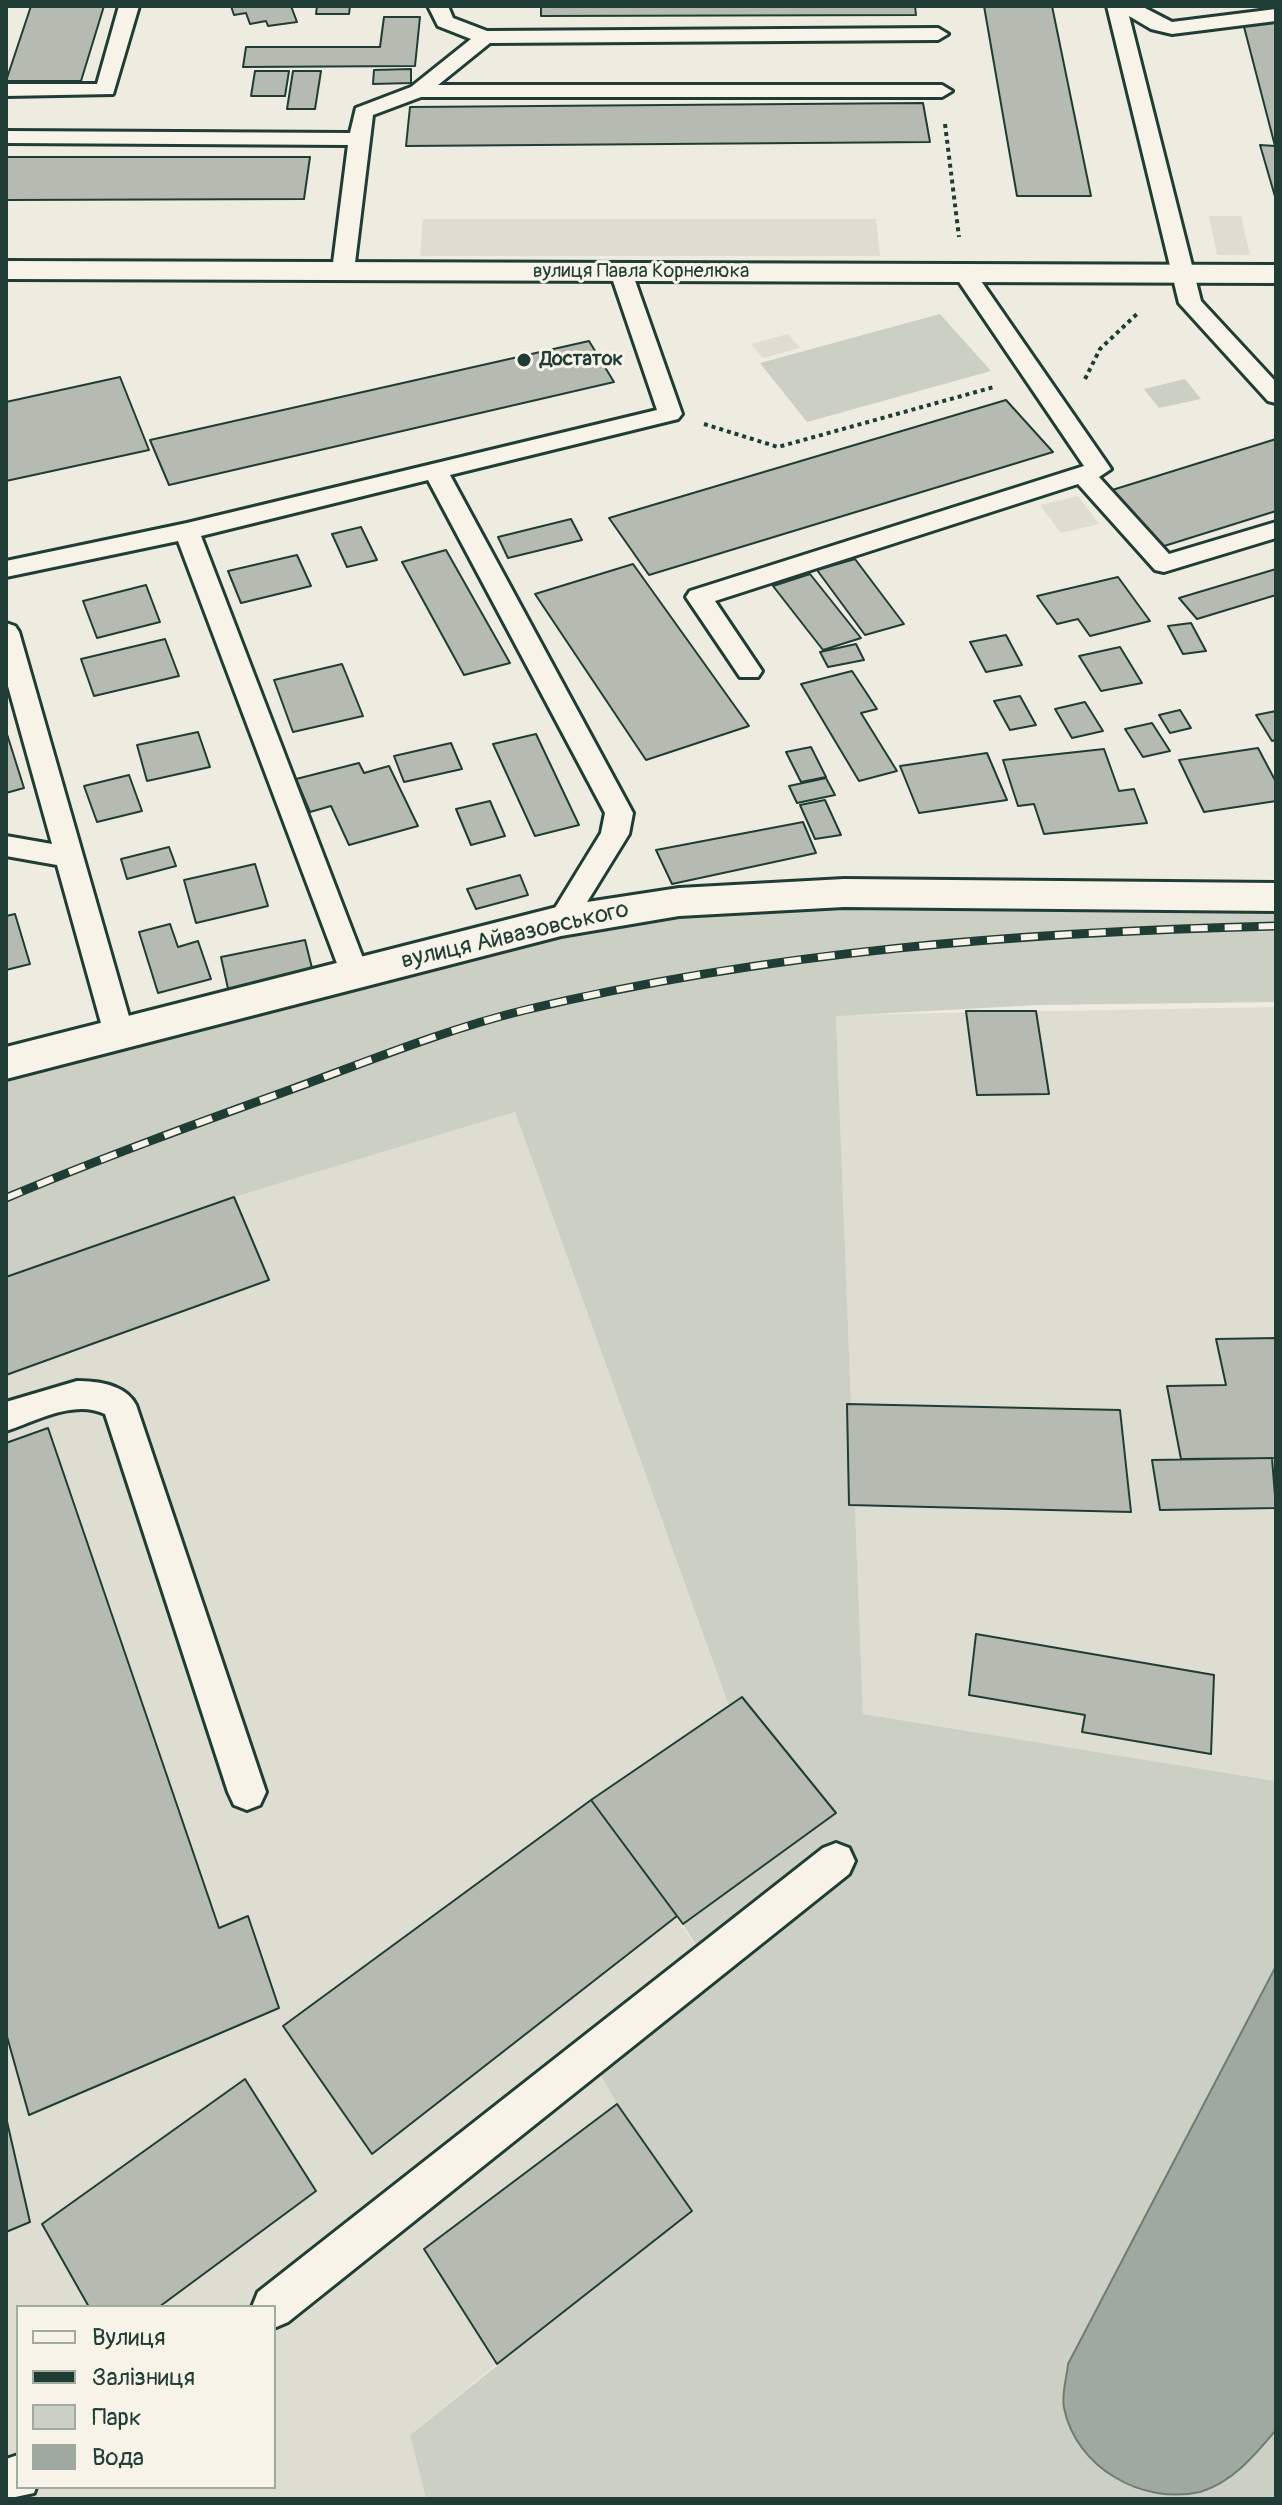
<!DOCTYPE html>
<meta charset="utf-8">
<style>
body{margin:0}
#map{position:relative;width:1282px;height:2505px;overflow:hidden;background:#eeece1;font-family:Pangolin,sans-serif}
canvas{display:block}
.frame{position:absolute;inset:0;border:8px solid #1f3d34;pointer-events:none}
.legend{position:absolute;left:16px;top:2305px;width:260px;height:184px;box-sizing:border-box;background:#f7f3e8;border:2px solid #a1aaa0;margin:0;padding:10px 14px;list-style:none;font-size:24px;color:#1f3d34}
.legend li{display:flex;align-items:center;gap:16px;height:40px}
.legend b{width:40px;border:2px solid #a1aaa0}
</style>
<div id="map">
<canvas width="1282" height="2505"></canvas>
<div class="frame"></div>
<ul class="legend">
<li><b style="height:10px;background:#f7f3e8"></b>Вулиця</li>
<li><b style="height:10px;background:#1f3d34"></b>Залізниця</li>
<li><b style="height:22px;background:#cccfc4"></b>Парк</li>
<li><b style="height:22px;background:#9fa99f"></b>Вода</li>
</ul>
</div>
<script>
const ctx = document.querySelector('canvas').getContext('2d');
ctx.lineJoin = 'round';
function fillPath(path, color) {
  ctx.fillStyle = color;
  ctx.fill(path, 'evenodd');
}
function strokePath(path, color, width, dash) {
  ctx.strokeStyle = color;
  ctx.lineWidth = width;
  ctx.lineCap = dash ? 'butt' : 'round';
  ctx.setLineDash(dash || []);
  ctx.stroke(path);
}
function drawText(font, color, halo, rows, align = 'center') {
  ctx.font = font + ' Pangolin,sans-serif';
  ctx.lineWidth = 6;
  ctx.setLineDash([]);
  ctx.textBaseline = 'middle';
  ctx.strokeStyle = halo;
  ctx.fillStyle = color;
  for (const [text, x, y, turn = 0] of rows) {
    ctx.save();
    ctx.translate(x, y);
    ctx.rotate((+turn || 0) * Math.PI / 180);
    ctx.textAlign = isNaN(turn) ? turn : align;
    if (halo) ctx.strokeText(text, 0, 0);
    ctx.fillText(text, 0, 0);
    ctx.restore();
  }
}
fillPath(new Path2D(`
 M 1209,216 L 1241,216 L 1250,255 L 1217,255 Z
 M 423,219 L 876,219 L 880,256 L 420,256 Z
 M 788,334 L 800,348 L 763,358 L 751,344 Z
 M 1078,496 L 1099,524 L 1061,533 L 1040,505 Z
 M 1276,1007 L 1276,1781 L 863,1714 L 836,1015 Z
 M 515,1112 L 729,1706 L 591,1800 L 708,1962 L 590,2055 L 617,2104 L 425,2249 L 497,2364 L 410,2435 L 426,2499 L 6,2499 L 6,1278 L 234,1197 ZM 18,2307 L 274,2307 L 274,2487 L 18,2487 Z`), '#ddddd2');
fillPath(new Path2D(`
 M 940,314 L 991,371 L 807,422 L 760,363 Z
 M 1185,379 L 1201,399 L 1159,408 L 1144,389 Z
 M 1276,897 L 1276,1002 L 1039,1005 L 836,1016 L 863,1714 L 1276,1781 L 1276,2499 L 426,2499 L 410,2435 L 691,2211 L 617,2104 L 590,2056 L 708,1962 L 677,1916 L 836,1813 L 743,1697 L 729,1706 L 515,1112 L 234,1197 L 6,1277 L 6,1063 L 679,902 Z`), '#cccfc4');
const water = new Path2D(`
 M 1276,1966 L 1276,2430 C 1255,2455 1233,2482 1200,2492 C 1141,2505 1076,2467 1064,2408 C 1061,2395 1067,2377 1068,2364 Z`);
fillPath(water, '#9fa99f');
strokePath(water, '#6c7e74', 2);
const building = new Path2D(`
 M 31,6 L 104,6 L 81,81 L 6,81 Z
 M 231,6 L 291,6 L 297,22 L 268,26 L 266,21 L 250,24 L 246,13 L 234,15 Z
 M 317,6 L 350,6 L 349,14 L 316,14 Z
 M 541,6 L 915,6 L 916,15 L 541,16 Z
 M 984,6 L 1052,6 L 1091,196 L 1017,196 Z
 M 384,17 L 420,17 L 415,66 L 243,67 L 246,47 L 380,47 Z
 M 1243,23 L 1276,23 L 1276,200 L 1260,145 L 1275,146 Z
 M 411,69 L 411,83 L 373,84 L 374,70 Z
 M 255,71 L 289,71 L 285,96 L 251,96 Z
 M 293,71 L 321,71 L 315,109 L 287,109 Z
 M 923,103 L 930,142 L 406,146 L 410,107 Z
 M 6,157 L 310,157 L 304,199 L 6,200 Z
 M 589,341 L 614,382 L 169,485 L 150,440 Z
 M 120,377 L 149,450 L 6,481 L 6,402 Z
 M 1006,400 L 1053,452 L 649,575 L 609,518 Z
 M 1276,439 L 1276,511 L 1161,547 L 1109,491 Z
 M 571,519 L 582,540 L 508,558 L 498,537 Z
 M 361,527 L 377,560 L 347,567 L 332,534 Z
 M 446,550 L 510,663 L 464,675 L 402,562 Z
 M 297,555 L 311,586 L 241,603 L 228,571 Z
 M 855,559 L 904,624 L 865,635 L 817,570 Z
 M 633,564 L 749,726 L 646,760 L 535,594 Z
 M 1276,569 L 1276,595 L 1197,619 L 1179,598 Z
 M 810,574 L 861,638 L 823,650 L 773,586 Z
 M 1118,577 L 1150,621 L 1090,636 L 1078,619 L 1057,624 L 1037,596 Z
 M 146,585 L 160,622 L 97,638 L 83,601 Z
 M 1191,623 L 1206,651 L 1183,654 L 1168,626 Z
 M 1006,635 L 1022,665 L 986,672 L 970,642 Z
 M 165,639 L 179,676 L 94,696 L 81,659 Z
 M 856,644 L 864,660 L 828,667 L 820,652 Z
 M 1120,647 L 1142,683 L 1101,691 L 1079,656 Z
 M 342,664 L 363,716 L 293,732 L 274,680 Z
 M 852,671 L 877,709 L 861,713 L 897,771 L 859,781 L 801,684 Z
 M 1020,696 L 1036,725 L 1010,730 L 994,701 Z
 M 1085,702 L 1103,731 L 1072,738 L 1055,709 Z
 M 1180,710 L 1191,728 L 1170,733 L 1159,715 Z
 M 1276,711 L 1276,740 L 1272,741 L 1256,715 Z
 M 1152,723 L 1170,751 L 1143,757 L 1125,729 Z
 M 6,731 L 24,788 L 6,793 Z
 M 198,732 L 210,767 L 147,781 L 137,745 Z
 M 536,734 L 579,825 L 535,836 L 493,744 Z
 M 451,743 L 462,769 L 404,782 L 394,756 Z
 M 811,747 L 826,777 L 801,782 L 786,752 Z
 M 1258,748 L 1276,782 L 1276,801 L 1204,812 L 1179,760 Z
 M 1104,749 L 1119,791 L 1134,789 L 1147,823 L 1044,834 L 1034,804 L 1018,806 L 1003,760 Z
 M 987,753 L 1007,800 L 919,813 L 900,766 Z
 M 359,763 L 364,773 L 389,766 L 418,826 L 349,845 L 331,806 L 310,812 L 296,779 Z
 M 129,775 L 142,811 L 97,822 L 84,786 Z
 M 826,778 L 835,795 L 797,803 L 789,786 Z
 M 825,800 L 841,835 L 815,839 L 800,805 Z
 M 490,801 L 505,836 L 471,845 L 456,809 Z
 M 803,822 L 816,853 L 672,884 L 656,850 Z
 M 169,847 L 176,866 L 127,879 L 121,859 Z
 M 255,864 L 268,906 L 196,923 L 184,880 Z
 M 520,875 L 528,895 L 476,909 L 467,889 Z
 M 15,914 L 30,964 L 6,970 L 6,916 Z
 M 170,924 L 178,947 L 198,941 L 211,979 L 158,993 L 139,932 Z
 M 305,940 L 314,976 L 229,993 L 221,957 Z
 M 966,1011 L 1036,1011 L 1049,1094 L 977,1095 Z
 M 234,1197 L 269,1280 L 6,1375 L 6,1277 Z
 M 1276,1338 L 1276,1458 L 1181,1459 L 1167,1386 L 1226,1385 L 1216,1339 Z
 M 847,1404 L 1120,1410 L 1131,1512 L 849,1505 Z
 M 48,1428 L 219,1928 L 248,1916 L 279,2008 L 29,2115 L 6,2033 L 6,1443 Z
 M 1272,1458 L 1276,1508 L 1160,1510 L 1152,1460 Z
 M 976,1634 L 1214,1675 L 1211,1754 L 1082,1732 L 1085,1715 L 969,1695 Z
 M 742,1697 L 836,1813 L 683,1924 L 591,1800 Z
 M 591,1800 L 677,1916 L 372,2154 L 283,2026 Z
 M 245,2079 L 316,2191 L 159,2307 L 89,2307 L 42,2224 Z
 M 617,2104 L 692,2211 L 497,2364 L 424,2249 Z
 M 6,2117 L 30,2222 L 6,2232 Z`);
fillPath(building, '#b5bbb0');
strokePath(building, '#1f3d34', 2);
const service = new Path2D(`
 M 119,6 L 139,6 L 113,94 L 6,96 L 6,84 L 97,84 Z
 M 428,6 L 448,6 L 453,18 L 487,31 L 938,28 L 948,34 L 938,40 L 490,43 L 438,85 L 942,85 L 952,91 L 942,97 L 421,97 L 373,115 L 354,271 L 343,278 L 332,271 L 348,145 L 6,143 L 6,131 L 350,133 L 356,108 L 411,87 L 471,39 L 438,26 Z
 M 1107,6 L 1141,6 L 1172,22 L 1276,9 L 1276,21 L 1172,34 L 1151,29 L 1129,16 L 1201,301 L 1276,382 L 1276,403 L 1268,401 L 1179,303 Z
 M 621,265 L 632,272 L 682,414 L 678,419 L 450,475 L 633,813 L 629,834 L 571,928 L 561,932 L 551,928 L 547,921 L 601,833 L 605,813 L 428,480 L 201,536 L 369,974 L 364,982 L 354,985 L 344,982 L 178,541 L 6,577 L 6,561 L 187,523 L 657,410 L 610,272 Z
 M 964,266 L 972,268 L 1111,469 L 1099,477 L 1169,554 L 1276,522 L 1276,538 L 1164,572 L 1155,570 L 1078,484 L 715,601 L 762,671 L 758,677 L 740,677 L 686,597 L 690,591 L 1084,466 L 953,273 Z
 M 6,623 L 15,626 L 19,632 L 134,1034 L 130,1042 L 119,1045 L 108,1042 L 104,1034 L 57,865 L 6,856 L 6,836 L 52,844 L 6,679 Z
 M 77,1381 C 98,1381 126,1385 136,1405 L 266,1792 L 260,1805 L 247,1810 L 234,1805 L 228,1792 L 105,1414 C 74,1399 36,1421 6,1431 L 6,1402 Z
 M 836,1843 L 849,1848 L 855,1861 L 849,1874 L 288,2322 L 274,2328 L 274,2307 L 252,2307 L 258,2292 L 823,1848 Z
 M 18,2455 L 18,2487 L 36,2487 L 34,2493 L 6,2499 L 6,2459 Z`);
const minor = new Path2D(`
 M 6,261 L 1276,265 L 1276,283 L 6,279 Z
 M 844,879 L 1276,883 L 1276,911 L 844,907 L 679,916 L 561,936 L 6,1079 L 6,1047 L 561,906 L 679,888 Z`);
strokePath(service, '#1f3d34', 6);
strokePath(minor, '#1f3d34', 6);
strokePath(new Path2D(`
 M 945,124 L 959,237
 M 1085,379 L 1100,349 L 1138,313
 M 704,424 L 778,447 L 994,387`), '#1f3d34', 4, [4, 4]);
fillPath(service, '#f7f3e8');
fillPath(minor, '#f7f3e8');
const rail = new Path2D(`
 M 6,1198 C 101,1158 198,1123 295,1088 C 371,1060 447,1029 525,1010 C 771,951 1024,932 1276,926`);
strokePath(rail, '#1f3d34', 9);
strokePath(rail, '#f7f3e8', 6, [17]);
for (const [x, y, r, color] of [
 [524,360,8,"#1f3d34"]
]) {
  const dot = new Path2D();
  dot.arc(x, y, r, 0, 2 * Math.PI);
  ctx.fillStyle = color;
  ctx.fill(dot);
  strokePath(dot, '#f7f3e8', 3);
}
drawText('20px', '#1f3d34', '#f7f3e8', [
 ["вулиця Павла Корнелюка",641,272]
]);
drawText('bold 20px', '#1f3d34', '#f7f3e8', [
 ["Достаток",540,360]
], 'left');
drawText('24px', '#1f3d34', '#f7f3e8', [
 ["вулиця Айвазовського",515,936,-13]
]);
</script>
